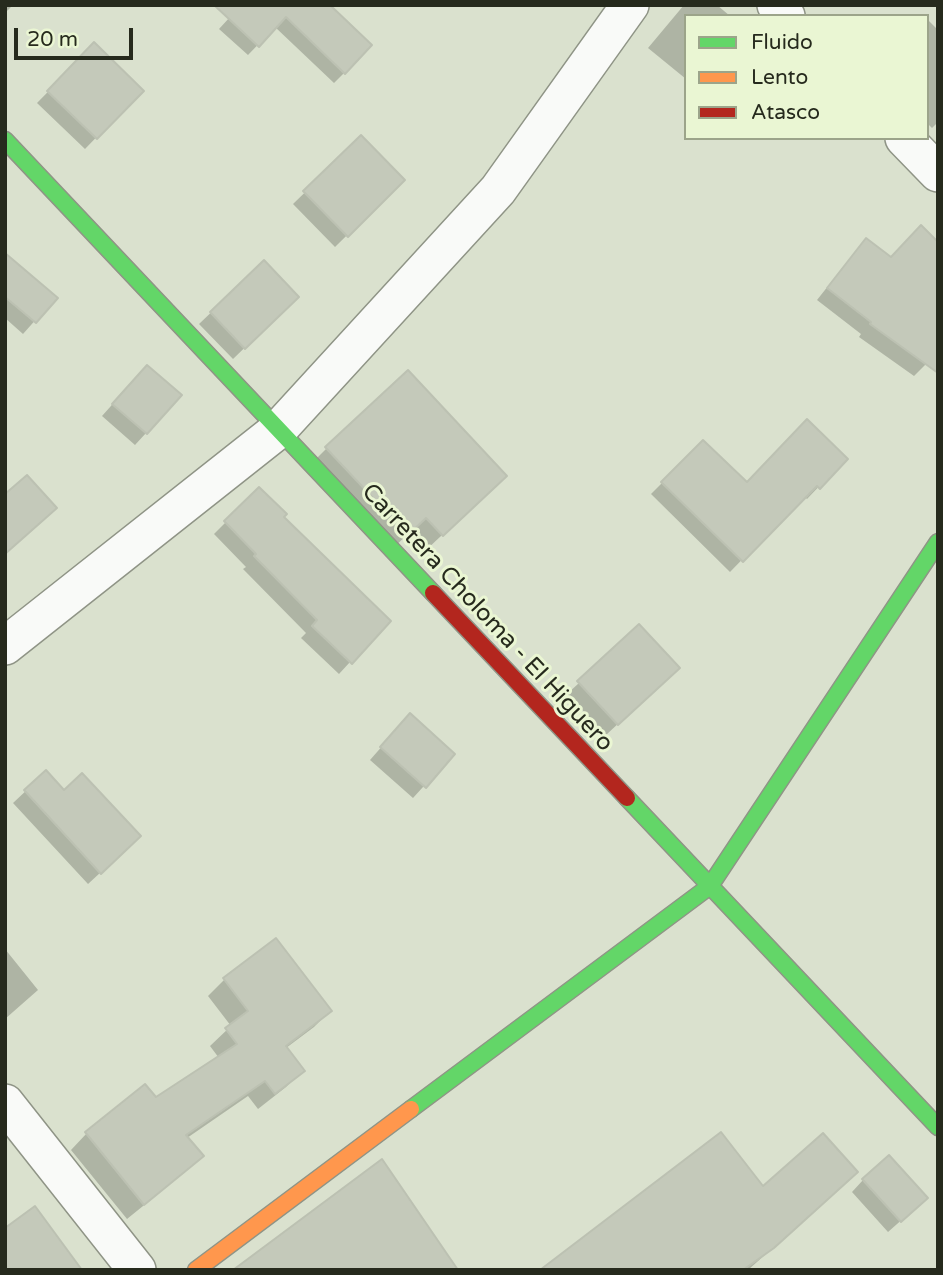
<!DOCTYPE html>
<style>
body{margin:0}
#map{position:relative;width:943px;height:1275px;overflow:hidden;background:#dae1ce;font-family:"Varela Round",sans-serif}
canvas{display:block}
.frame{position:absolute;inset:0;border:7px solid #262a1d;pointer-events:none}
.legend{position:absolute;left:684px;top:14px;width:245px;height:126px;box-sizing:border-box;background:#eaf6d3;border:2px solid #9ca48a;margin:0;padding:9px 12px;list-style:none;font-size:21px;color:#262a1d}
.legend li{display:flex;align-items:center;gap:14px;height:35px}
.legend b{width:35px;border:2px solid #9ca48a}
.scale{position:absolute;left:14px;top:28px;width:119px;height:32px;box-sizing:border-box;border:4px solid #262a1d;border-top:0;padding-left:9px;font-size:21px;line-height:24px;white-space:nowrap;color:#262a1d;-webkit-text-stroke:5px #eaf6d3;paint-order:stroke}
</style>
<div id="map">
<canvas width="943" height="1275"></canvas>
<div class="frame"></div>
<ul class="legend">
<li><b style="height:9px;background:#63d668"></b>Fluido</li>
<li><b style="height:9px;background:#ff974d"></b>Lento</li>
<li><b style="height:9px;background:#b3261e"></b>Atasco</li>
</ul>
<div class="scale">20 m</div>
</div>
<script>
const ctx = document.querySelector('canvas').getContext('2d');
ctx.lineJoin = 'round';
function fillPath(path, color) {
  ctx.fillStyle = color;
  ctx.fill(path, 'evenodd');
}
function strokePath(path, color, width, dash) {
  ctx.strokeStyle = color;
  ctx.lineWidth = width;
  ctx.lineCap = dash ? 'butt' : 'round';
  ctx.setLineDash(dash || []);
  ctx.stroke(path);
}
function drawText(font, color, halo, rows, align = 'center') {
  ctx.font = font + ' "Varela Round",sans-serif';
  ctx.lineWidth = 6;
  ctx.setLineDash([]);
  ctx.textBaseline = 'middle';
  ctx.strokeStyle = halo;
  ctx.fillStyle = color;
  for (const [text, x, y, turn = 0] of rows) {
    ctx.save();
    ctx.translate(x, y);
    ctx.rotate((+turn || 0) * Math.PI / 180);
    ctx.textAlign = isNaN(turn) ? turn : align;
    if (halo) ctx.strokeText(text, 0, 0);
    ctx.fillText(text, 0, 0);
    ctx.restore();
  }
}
fillPath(new Path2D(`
 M 5,5 L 13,5 L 5,13 Z
 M 241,5 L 328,5 L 344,73 L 334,83 L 275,27 L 248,55 L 219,29 Z
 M 684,5 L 717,5 L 730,16 L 686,16 L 686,79 L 648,48 Z
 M 927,19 L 938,30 L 938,122 L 932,128 L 927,123 Z
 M 94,45 L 141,91 L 85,149 L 37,103 Z
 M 361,138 L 403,180 L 335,247 L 293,204 Z
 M 867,240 L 891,259 L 938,347 L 926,364 L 914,376 L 859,337 L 861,334 L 817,300 L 855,252 Z
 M 264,262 L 297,297 L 233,359 L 199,324 Z
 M 5,270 L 55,298 L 23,334 L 5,318 Z
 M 135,379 L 146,433 L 135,445 L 102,416 Z
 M 703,442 L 746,485 L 845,459 L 807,499 L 804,496 L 730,572 L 651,494 Z
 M 327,448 L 488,492 L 425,551 L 409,533 L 391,550 L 310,465 Z
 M 259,489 L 282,517 L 350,662 L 339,674 L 301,638 L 306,633 L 243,569 L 246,567 L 214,534 Z
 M 666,679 L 606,735 L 567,694 L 579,683 Z
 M 399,727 L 453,754 L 413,798 L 370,760 Z
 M 46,772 L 64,792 L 127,848 L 88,884 L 13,803 Z
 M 276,940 L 330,1011 L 314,1027 L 286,1048 L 302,1071 L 286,1087 L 258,1109 L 248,1096 L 187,1138 L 202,1156 L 185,1172 L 127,1219 L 71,1150 L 87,1133 L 156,1100 L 219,1058 L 210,1046 L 231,1026 L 208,996 L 224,980 Z
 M 5,949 L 38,990 L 5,1019 Z
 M 856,1172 L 839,1189 L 748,1270 L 671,1270 L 763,1189 Z
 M 863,1180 L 914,1209 L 888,1232 L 852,1192 Z`), '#0003');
const building = new Path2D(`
 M 214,5 L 330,5 L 372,45 L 345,74 L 286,17 L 259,47 Z
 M 94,42 L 144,91 L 97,139 L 47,91 Z
 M 361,135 L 405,180 L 348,237 L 303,191 Z
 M 921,225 L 938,242 L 938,373 L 870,324 L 871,322 L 827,288 L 866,238 L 891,257 Z
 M 5,253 L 58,298 L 36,323 L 5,297 Z
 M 264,260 L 299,297 L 245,349 L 210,312 Z
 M 147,365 L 182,395 L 147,434 L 112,404 Z
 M 408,370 L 507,476 L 443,536 L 426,518 L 408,535 L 325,447 Z
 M 807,419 L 848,459 L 820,489 L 817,486 L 743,562 L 661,482 L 703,440 L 747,482 Z
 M 27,475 L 57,508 L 5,554 L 5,494 Z
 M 259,487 L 287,514 L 284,517 L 391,621 L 352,664 L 312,626 L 317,620 L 254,556 L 256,554 L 224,521 Z
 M 639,624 L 680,668 L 618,725 L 577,681 Z
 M 410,713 L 455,754 L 426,788 L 380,747 Z
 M 46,770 L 64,790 L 82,773 L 141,836 L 101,874 L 24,790 Z
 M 276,938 L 332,1011 L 286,1046 L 305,1071 L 275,1094 L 265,1081 L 186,1135 L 204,1156 L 144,1205 L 85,1132 L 145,1084 L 156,1097 L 237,1044 L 225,1028 L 248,1011 L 223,978 Z
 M 721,1132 L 763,1186 L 823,1133 L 858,1172 L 774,1248 L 743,1270 L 540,1270 Z
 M 889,1155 L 928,1198 L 901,1222 L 862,1179 Z
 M 382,1159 L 458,1270 L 233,1270 Z
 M 35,1206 L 82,1270 L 5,1270 L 5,1228 Z`);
fillPath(building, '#c4c9ba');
strokePath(building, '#bcc1b2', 2);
const street = new Path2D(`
 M 776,5 L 786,16
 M 904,138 L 938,173
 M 5,646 L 278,430 L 498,190 L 630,5
 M 5,1103 L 137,1270`);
const fast = new Path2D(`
 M 5,140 L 433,593
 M 627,798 L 938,1127
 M 411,1109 L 710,886 L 938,542`);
const slow = new Path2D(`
 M 196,1270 L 411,1109`);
const jam = new Path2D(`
 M 433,593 L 627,798`);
strokePath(street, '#8f9486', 40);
strokePath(fast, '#8f9486', 19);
strokePath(slow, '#8f9486', 19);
strokePath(jam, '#8f9486', 19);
strokePath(street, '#f9faf8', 37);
strokePath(fast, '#63d668', 16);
strokePath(slow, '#ff974d', 16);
strokePath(jam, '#b3261e', 16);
drawText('24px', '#262a1d', '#eaf6d3', [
 ["Carretera Choloma - El Higuero",487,618,47]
]);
</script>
